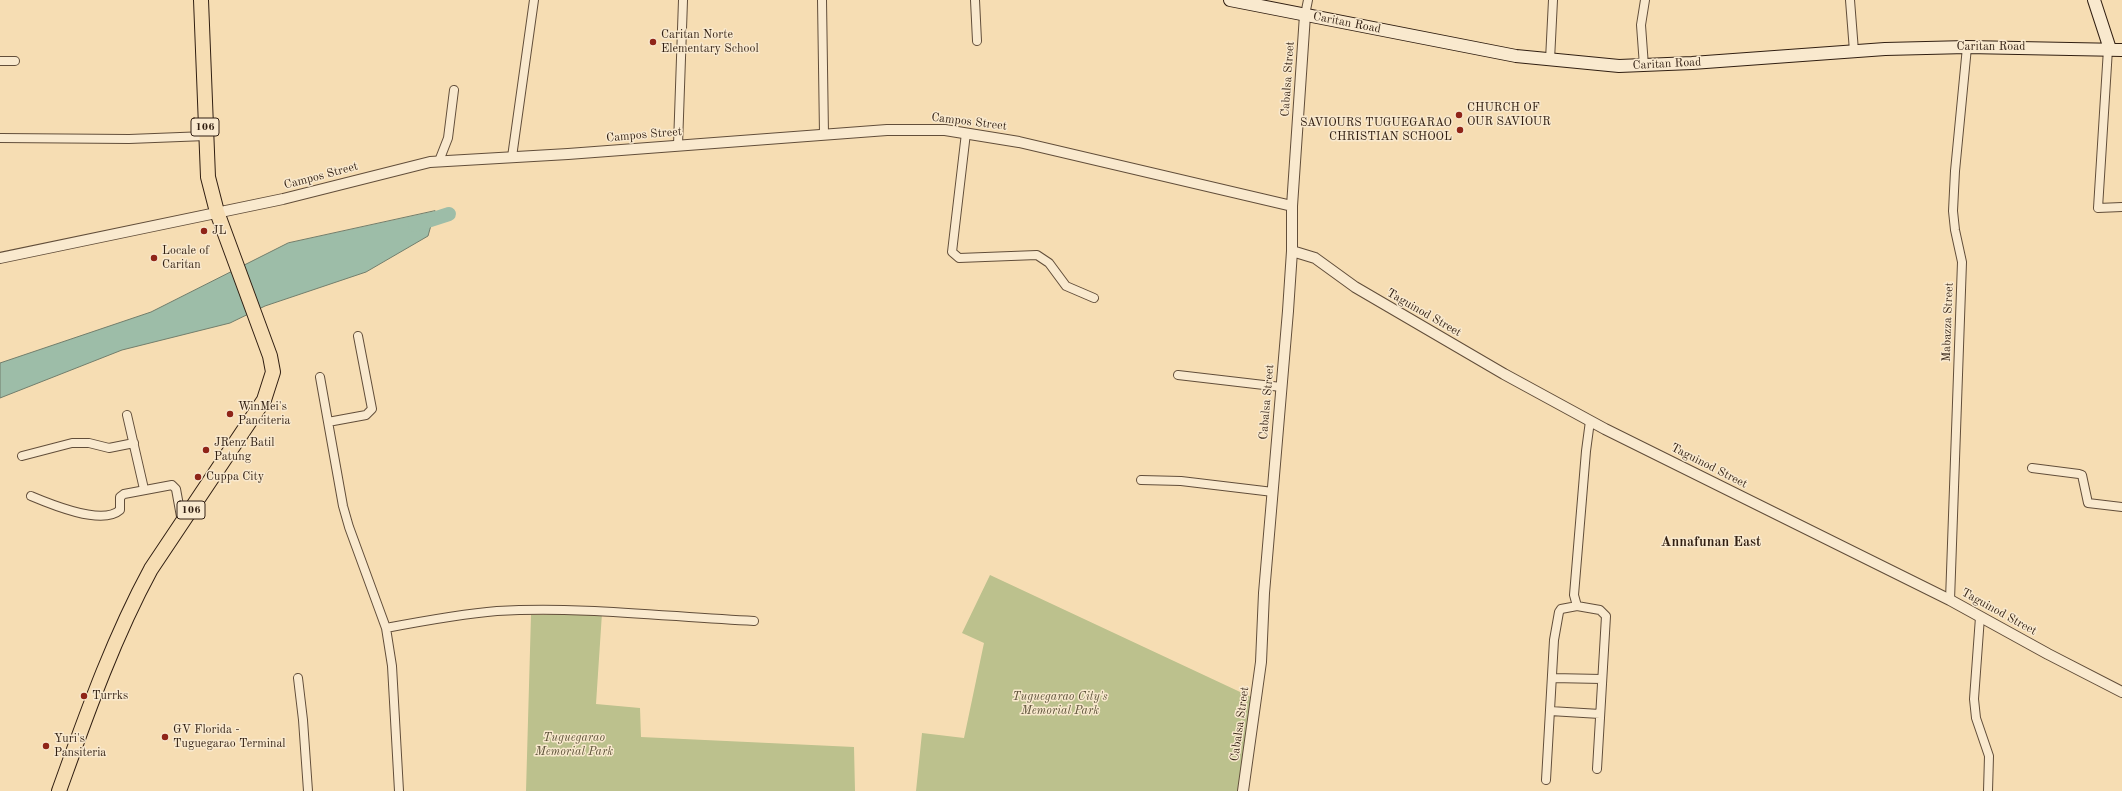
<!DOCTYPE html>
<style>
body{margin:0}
canvas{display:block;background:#f6ddb3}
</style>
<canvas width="2122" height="791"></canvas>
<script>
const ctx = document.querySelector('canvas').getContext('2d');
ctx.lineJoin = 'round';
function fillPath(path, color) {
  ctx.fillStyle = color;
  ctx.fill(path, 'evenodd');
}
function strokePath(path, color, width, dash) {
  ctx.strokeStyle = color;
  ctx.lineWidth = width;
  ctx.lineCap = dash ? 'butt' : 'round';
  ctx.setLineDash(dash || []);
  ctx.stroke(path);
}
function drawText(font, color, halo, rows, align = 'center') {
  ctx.font = font + ' "Old Standard TT",serif';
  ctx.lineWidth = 3;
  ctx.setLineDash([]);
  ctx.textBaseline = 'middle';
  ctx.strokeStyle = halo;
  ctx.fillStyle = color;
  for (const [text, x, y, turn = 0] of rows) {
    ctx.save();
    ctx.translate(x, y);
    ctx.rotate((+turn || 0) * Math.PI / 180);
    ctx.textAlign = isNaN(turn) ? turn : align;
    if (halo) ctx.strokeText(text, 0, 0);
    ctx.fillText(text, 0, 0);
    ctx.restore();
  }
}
fillPath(new Path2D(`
 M 990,575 L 1253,698 L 1238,791 L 916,791 L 922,733 L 964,738 L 984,643 L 962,633 Z
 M 602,613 L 596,704 L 640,708 L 641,737 L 854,747 L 855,791 L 526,791 L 531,615 Z`), '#bcc18d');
const water = new Path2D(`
 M 435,211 L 428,236 L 366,272 L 265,306 L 230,323 L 122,350 L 0,398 L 0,363 L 151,312 L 288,243 Z`);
fillPath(water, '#9dbda8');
strokePath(water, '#727e6c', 1);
strokePath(new Path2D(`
 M 415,225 L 449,214`), '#9dbda8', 14);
const minor = new Path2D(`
 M 822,0 L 824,134
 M 975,0 L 977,41
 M 1850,0 L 1854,51
 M 1305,15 L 1308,0
 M 2108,49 L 2098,208 L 2122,207
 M 1550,60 L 1553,0
 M 0,61 L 15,61
 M 1644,66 L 1641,25 L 1645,0
 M 966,133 L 952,252 L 959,258 L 1037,255 L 1049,263 L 1066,286 L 1094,298
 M 0,138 L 129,139 L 206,136
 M 678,145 L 683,0
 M 512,157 L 534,0
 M 439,161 L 448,138 L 454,90
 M 1178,375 L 1281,387
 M 320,377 L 343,506 L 349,527 L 386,628 L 392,666 L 399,791
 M 127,415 L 144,489
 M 1590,421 L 1586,451 L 1574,595 L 1577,606 L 1600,610 L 1606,616 L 1597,769
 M 328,422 L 366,415 L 372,409 L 358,336
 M 22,456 L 72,443 L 89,443 L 109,448 L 134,443
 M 2032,468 L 2079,474 L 2082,475 L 2088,503 L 2122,507
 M 1141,480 L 1181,481 L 1273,492
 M 31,496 C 50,504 102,526 120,510 L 120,497 L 124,494 L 172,485 L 176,489 L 182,522
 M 1950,600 L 1962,262 L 1955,230 L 1953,211 L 1955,171 L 1967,47
 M 1980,617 L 1974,699 L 1976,718 L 1989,756 L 1988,791
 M 386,628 C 423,621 460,614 497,611 C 582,606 669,617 754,621
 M 298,678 L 303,720 L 308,791
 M 1552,678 L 1602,679
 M 1550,711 L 1600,714
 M 1546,780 L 1554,640 L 1559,612 L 1561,609 L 1577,606`);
const tertiary = new Path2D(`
 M 1292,251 L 1315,258 L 1355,287 L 1504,374 L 1605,429 L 1950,600 L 2048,654 L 2122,692
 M 0,258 L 283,199 L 430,162 L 568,154 L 887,130 L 945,130 L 1019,142 L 1292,206
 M 1243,791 L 1261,662 L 1264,593 L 1288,311 L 1292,251 L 1292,206 L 1305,15`);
const secondary = new Path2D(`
 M 1230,0 L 1516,56 L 1619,66 L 1692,63 L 1885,49 L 1967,47 L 2122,50
 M 2094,0 L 2110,49`);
const trunk = new Path2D(`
 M 59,791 C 86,716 113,639 151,569 L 264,400 L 273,372 L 270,356 L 217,212 L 208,177 L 201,0`);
strokePath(minor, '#624e3a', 10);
strokePath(tertiary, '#624e3a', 12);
strokePath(secondary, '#311f12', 14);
strokePath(trunk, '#311f12', 16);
strokePath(minor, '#f9e9ce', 8);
strokePath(tertiary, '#f9e9ce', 10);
strokePath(secondary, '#f9e9ce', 12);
strokePath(trunk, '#f6ddb3', 14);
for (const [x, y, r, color] of [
 [653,42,4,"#8f2418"],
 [1459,115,4,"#8f2418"],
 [1460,130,4,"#8f2418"],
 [204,231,4,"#8f2418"],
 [154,258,4,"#8f2418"],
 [230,414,4,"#8f2418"],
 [206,450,4,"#8f2418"],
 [198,477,4,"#8f2418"],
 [84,696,4,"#8f2418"],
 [165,737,4,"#8f2418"],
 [46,746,4,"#8f2418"]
]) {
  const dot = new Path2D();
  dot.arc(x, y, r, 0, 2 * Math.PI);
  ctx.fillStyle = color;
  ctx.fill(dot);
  strokePath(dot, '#f9e9ce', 1.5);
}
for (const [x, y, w] of [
 [205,127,28],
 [191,510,28]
]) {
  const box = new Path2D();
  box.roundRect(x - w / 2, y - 9, w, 18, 3);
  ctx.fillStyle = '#f9e9ce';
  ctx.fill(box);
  strokePath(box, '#311f12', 1);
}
drawText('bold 11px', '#311f12', null, [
 ["106",205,127],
 ["106",191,510]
]);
drawText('12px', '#311f12', '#f9e9ce', [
 ["Caritan Road",1347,23,11],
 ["Caritan Road",1991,47],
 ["Caritan Road",1667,64,-3],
 ["Cabalsa Street",1288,79,-86],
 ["Campos Street",969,122,7],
 ["Campos Street",644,135,-5],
 ["Campos Street",321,176,-15],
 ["Taguinod Street",1424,313,30],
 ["Mabazza Street",1948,322,-88],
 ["Cabalsa Street",1267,402,-85],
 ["Taguinod Street",1709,466,27],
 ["Taguinod Street",1999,612,29],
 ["Cabalsa Street",1240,724,-82]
]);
drawText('12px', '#311f12', '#f9e9ce', [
 ["Caritan Norte",661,35],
 ["Elementary School",661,49],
 ["CHURCH OF",1467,108],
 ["OUR SAVIOUR",1467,122],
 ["SAVIOURS TUGUEGARAO",1452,123,"right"],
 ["CHRISTIAN SCHOOL",1452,137,"right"],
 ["JL",212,231],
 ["Locale of",162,251],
 ["Caritan",162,265],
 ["WinMei's",238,407],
 ["Panciteria",238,421],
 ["JRenz Batil",214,443],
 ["Patung",214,457],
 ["Cuppa City",206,477],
 ["Turrks",92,696],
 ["GV Florida -",173,730],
 ["Tuguegarao Terminal",173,744],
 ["Yuri's",54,739],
 ["Pansiteria",54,753]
], 'left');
drawText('italic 12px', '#5b5037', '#f9e9ce', [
 ["Tuguegarao City's",1060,697],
 ["Memorial Park",1060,711],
 ["Tuguegarao",574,738],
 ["Memorial Park",574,752]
]);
drawText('bold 14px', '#311f12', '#f9e9ce', [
 ["Annafunan East",1711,542]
]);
</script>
